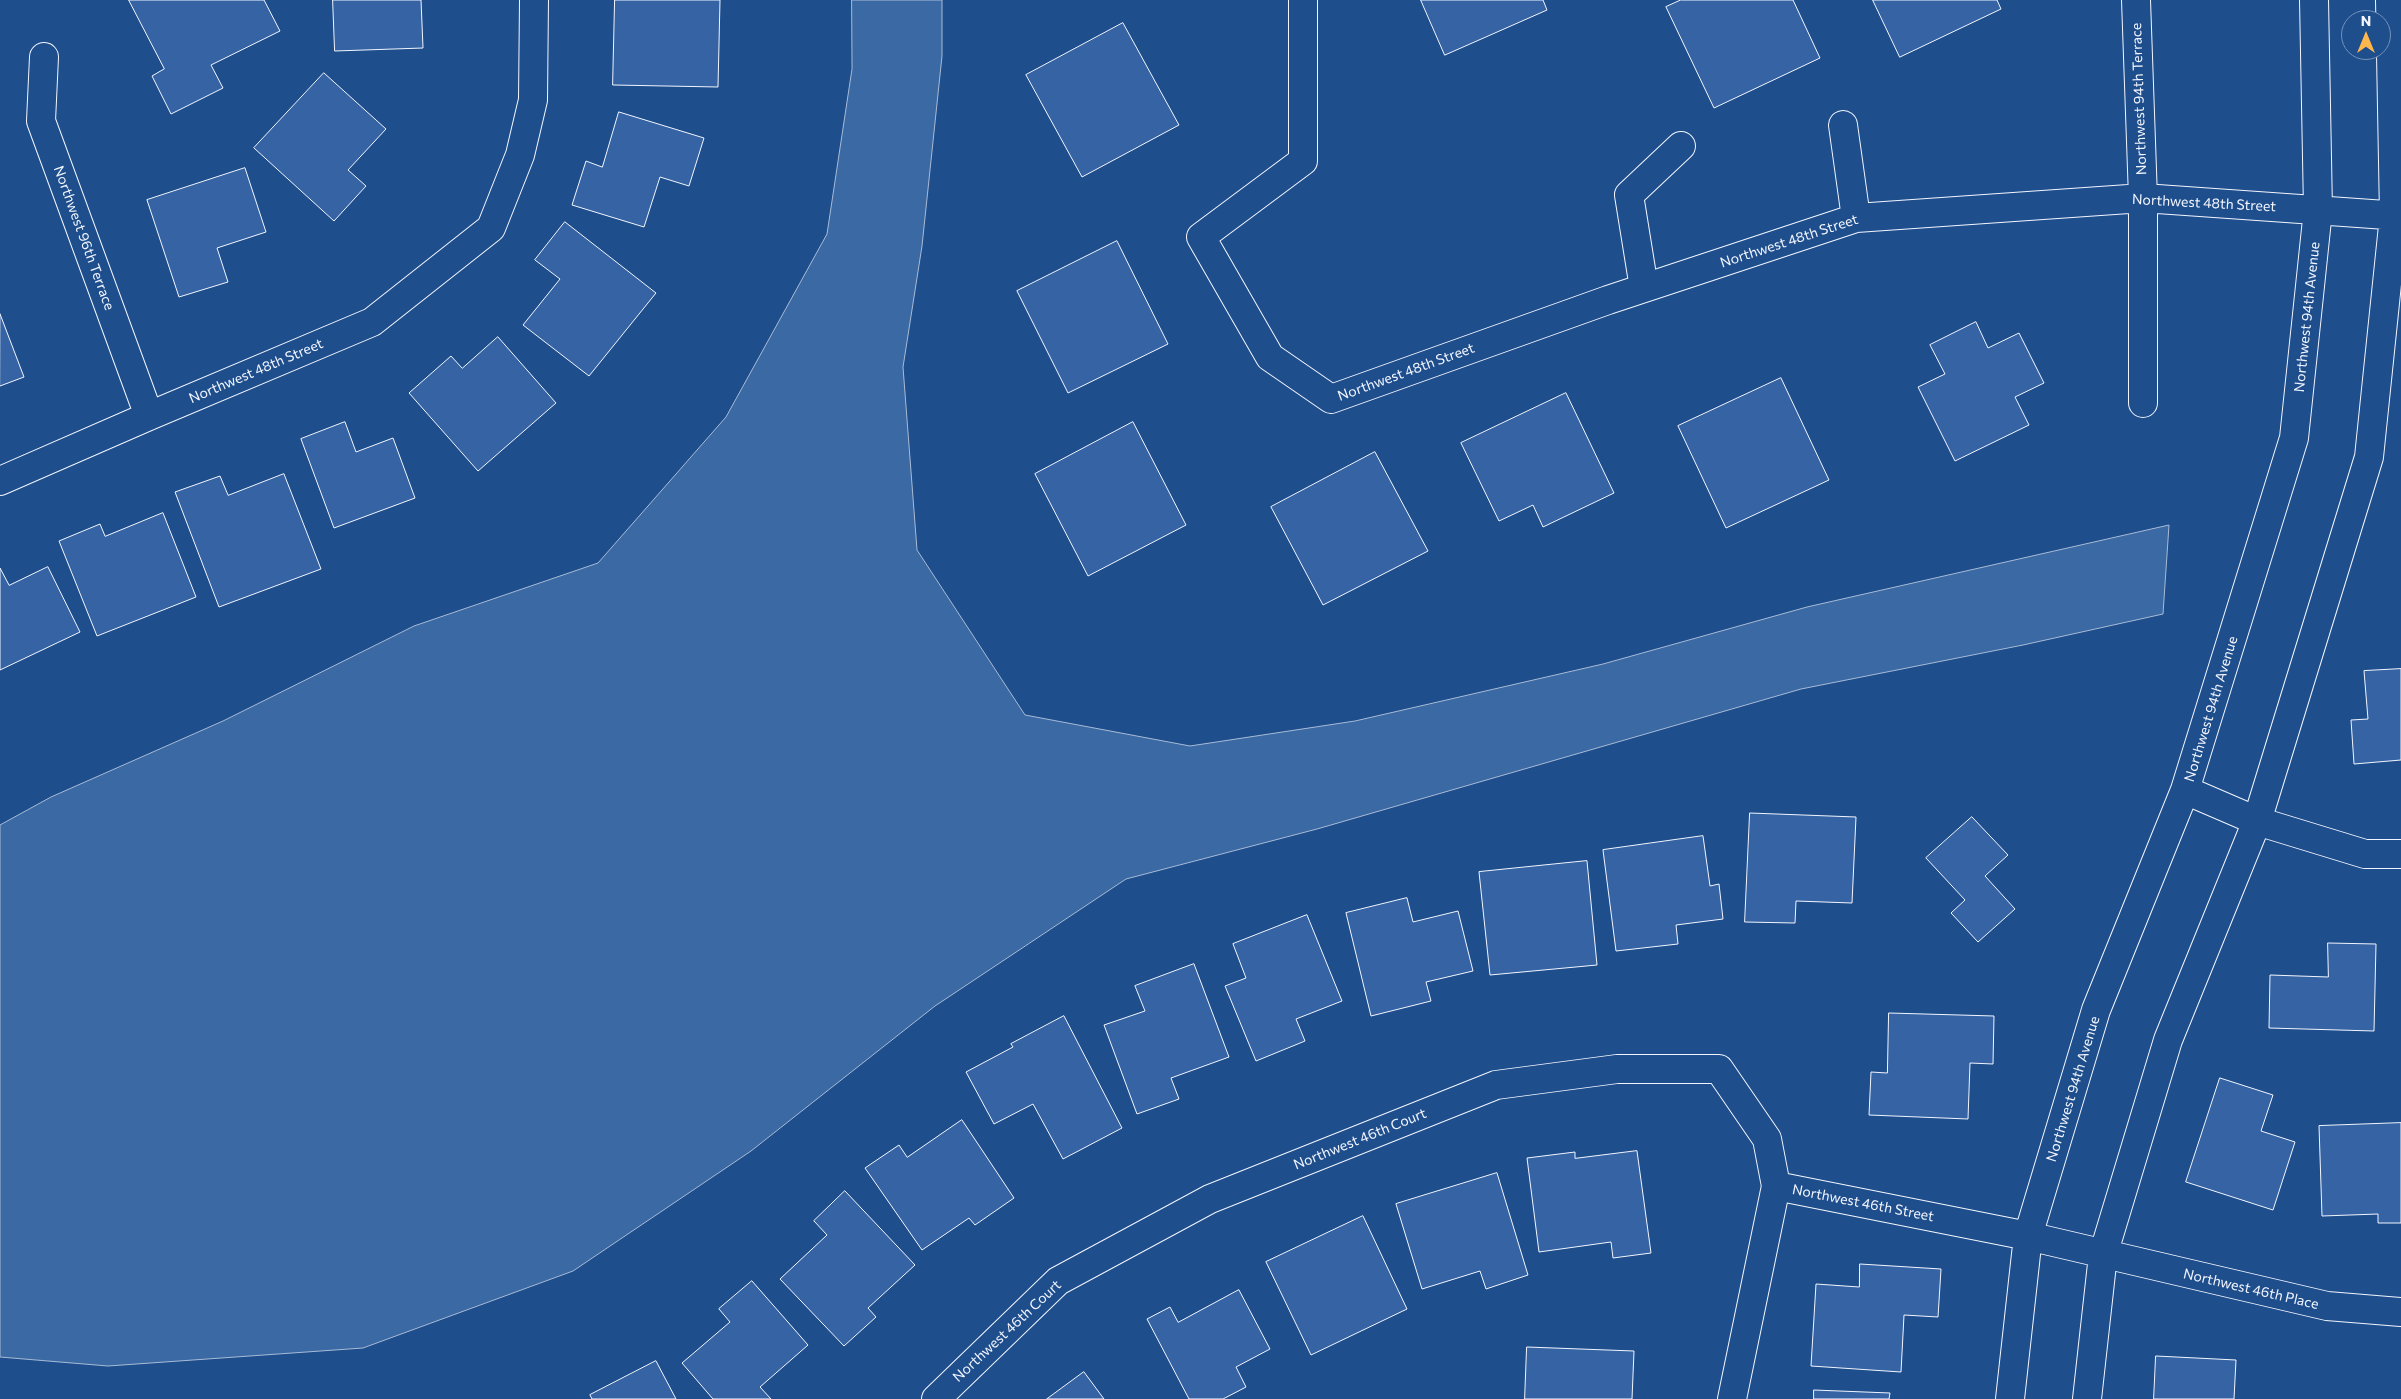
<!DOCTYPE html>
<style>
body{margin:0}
#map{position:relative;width:2401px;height:1399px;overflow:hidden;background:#1f4e8c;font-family:Commissioner,sans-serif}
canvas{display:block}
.north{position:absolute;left:2341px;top:10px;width:50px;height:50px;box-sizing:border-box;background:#1f4e8c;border:1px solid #7391ba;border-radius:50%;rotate:0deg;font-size:14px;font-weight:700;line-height:20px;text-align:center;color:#f2f6ff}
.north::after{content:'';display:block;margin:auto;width:18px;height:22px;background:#ffb74d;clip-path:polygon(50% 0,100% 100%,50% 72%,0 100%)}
</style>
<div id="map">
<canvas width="2401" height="1399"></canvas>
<div class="north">N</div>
</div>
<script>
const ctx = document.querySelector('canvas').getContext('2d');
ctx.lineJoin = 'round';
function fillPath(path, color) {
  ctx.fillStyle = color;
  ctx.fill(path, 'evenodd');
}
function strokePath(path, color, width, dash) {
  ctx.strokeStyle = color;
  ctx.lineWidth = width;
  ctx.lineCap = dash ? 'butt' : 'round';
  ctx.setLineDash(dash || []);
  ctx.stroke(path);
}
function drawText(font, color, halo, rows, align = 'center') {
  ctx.font = font + ' Commissioner,sans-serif';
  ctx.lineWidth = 4;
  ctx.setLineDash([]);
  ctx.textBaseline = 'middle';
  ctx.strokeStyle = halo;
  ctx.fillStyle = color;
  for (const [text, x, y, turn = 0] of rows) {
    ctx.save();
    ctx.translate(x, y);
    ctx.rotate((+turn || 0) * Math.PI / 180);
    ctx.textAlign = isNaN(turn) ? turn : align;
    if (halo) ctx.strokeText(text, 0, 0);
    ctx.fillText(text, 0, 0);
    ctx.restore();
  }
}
const water = new Path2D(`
 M 852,0 L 942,0 L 942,56 L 922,246 L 903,367 L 917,550 L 1025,715 L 1190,746 L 1355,721 L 1603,664 L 1807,607 L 2169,525 L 2163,614 L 2023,645 L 1801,689 L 1317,829 L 1126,879 L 935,1006 L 751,1151 L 573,1271 L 363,1348 L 108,1366 L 0,1357 L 0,825 L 51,797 L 223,721 L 414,626 L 598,563 L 726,417 L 827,234 L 852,69 Z`);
fillPath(water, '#3b69a3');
strokePath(water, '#a8bbd7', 1);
const building = new Path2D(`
 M 129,0 L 264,0 L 280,31 L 211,65 L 223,88 L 171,114 L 152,76 L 164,69 Z
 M 333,0 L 421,0 L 423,48 L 335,51 Z
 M 615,0 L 720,0 L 718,87 L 613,85 Z
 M 1421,0 L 1543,0 L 1547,10 L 1445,55 Z
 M 1681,0 L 1793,0 L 1820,58 L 1714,108 L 1666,7 Z
 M 1873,0 L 1997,0 L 2001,9 L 1900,57 Z
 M 1123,23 L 1179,125 L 1082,177 L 1026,75 Z
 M 324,73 L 386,129 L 348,170 L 366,186 L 334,221 L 254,148 Z
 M 619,112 L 704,138 L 689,186 L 660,177 L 644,227 L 572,205 L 586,161 L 602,167 Z
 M 245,168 L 266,232 L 217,248 L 228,282 L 179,297 L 147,200 Z
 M 565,222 L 656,293 L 589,376 L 523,325 L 560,279 L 535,260 Z
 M 1117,241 L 1168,344 L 1068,393 L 1017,291 Z
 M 0,314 L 24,377 L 0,386 Z
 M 1976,322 L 1988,348 L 2019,333 L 2044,383 L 2015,397 L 2029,425 L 1955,461 L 1918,387 L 1945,374 L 1930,345 Z
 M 498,337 L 556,403 L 478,471 L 409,393 L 451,356 L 462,368 Z
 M 1781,378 L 1829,480 L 1726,528 L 1678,426 Z
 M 1566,393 L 1614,493 L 1543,527 L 1533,505 L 1499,521 L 1461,443 Z
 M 345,422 L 356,452 L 393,438 L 415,498 L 334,528 L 301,439 Z
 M 1133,422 L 1186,525 L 1088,576 L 1035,474 Z
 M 1375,452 L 1428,551 L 1323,605 L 1271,507 Z
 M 284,474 L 321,569 L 219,607 L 175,492 L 220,476 L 228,495 Z
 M 163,513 L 196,597 L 97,636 L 59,541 L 100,524 L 105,536 Z
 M 48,567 L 80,632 L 0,670 L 0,568 L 9,585 Z
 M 2401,669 L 2401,760 L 2354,764 L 2351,720 L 2368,719 L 2364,671 Z
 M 1750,813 L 1856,817 L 1852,903 L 1796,901 L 1795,923 L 1745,922 Z
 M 1972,817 L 2008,855 L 1985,876 L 2015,909 L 1978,942 L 1951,913 L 1965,900 L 1926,858 Z
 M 1703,836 L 1710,886 L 1719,884 L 1723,919 L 1676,925 L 1678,944 L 1616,951 L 1603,850 Z
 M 1587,861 L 1597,965 L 1490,975 L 1479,872 Z
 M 1407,898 L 1413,922 L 1458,911 L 1473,971 L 1426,982 L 1431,1001 L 1371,1016 L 1346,913 Z
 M 1307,915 L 1342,1001 L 1296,1019 L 1305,1041 L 1256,1061 L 1225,986 L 1246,978 L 1233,944 Z
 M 2328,943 L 2376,944 L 2374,1031 L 2269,1028 L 2270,975 L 2328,977 Z
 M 1194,964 L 1229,1057 L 1171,1078 L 1179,1099 L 1137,1114 L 1104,1025 L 1145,1011 L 1135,986 Z
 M 1889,1013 L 1994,1016 L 1993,1064 L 1970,1063 L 1968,1119 L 1869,1115 L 1871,1072 L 1887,1073 Z
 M 1064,1016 L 1122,1128 L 1063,1159 L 1033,1104 L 994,1124 L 966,1072 L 1013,1047 L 1011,1044 Z
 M 2220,1078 L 2273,1095 L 2261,1131 L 2295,1142 L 2273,1210 L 2186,1182 Z
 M 962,1120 L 1014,1198 L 975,1225 L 969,1218 L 922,1250 L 865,1168 L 899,1145 L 907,1157 Z
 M 2401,1123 L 2401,1223 L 2378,1223 L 2378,1214 L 2322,1216 L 2319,1126 Z
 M 1637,1151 L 1651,1253 L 1613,1258 L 1611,1242 L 1539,1252 L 1527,1158 L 1575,1152 L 1575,1158 Z
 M 1497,1173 L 1528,1275 L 1486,1289 L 1480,1271 L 1422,1289 L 1396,1204 Z
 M 845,1191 L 915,1265 L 868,1308 L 876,1317 L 844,1346 L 780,1279 L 827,1235 L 814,1221 Z
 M 1363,1216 L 1407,1309 L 1311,1355 L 1266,1262 Z
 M 1860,1264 L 1941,1269 L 1938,1317 L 1904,1315 L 1901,1372 L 1811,1366 L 1816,1284 L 1859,1287 Z
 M 752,1281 L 808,1345 L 760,1387 L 771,1399 L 713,1399 L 682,1363 L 730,1322 L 719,1309 Z
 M 1239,1290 L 1270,1349 L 1236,1367 L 1246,1387 L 1223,1399 L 1189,1399 L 1147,1319 L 1170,1307 L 1178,1322 Z
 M 1527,1347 L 1634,1351 L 1632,1399 L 1525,1399 Z
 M 2156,1356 L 2236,1360 L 2234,1399 L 2154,1399 Z
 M 656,1361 L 676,1399 L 592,1399 L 590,1395 Z
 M 1084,1372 L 1104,1399 L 1047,1399 Z
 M 1814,1390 L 1890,1393 L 1889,1399 L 1814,1399 Z`);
fillPath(building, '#3563a3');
strokePath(building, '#f2f6ff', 1);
const minor = new Path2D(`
 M 1303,0 L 1303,161 L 1201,237 L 1270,357 L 1331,399 L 1608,300 L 1856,218 L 2143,198 L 2401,216
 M 2136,0 L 2143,198 L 2143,403
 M 44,57 L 41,121 L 149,416
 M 1843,125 L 1856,218
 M 1644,288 L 1629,195 L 1681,146
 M 0,481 L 149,416 L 372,322 L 491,228 L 520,155 L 533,100 L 534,0
 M 2185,790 L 2257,821 L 2365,854 L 2401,854
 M 1776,1186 L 2028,1236 L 2327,1306 L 2401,1312
 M 936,1399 L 1058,1281 L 1210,1199 L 1496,1085 L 1617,1069 L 1719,1069 L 1767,1139 L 1776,1186 L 1732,1399
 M 2010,1399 L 2028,1236 L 2096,1010 L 2185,790 L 2294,438 L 2318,210 L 2314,0
 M 2087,1399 L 2103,1255 L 2168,1040 L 2257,821 L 2369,457 L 2394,216 L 2390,0`);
strokePath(minor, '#f2f6ff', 30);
strokePath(minor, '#1f4e8c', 28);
drawText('14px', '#f2f6ff', '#1f4e8c', [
 ["Northwest 94th Terrace",2139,99,-92],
 ["Northwest 48th Street",2204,203,3],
 ["Northwest 96th Terrace",84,238,70],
 ["Northwest 48th Street",1789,241,-18],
 ["Northwest 94th Avenue",2307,317,-84],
 ["Northwest 48th Street",256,371,-23],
 ["Northwest 48th Street",1406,372,-20],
 ["Northwest 94th Avenue",2211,709,-73],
 ["Northwest 94th Avenue",2073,1089,-73],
 ["Northwest 46th Court",1360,1139,-22],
 ["Northwest 46th Street",1863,1203,11],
 ["Northwest 46th Place",2251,1289,13],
 ["Northwest 46th Court",1007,1331,-43]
]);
</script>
